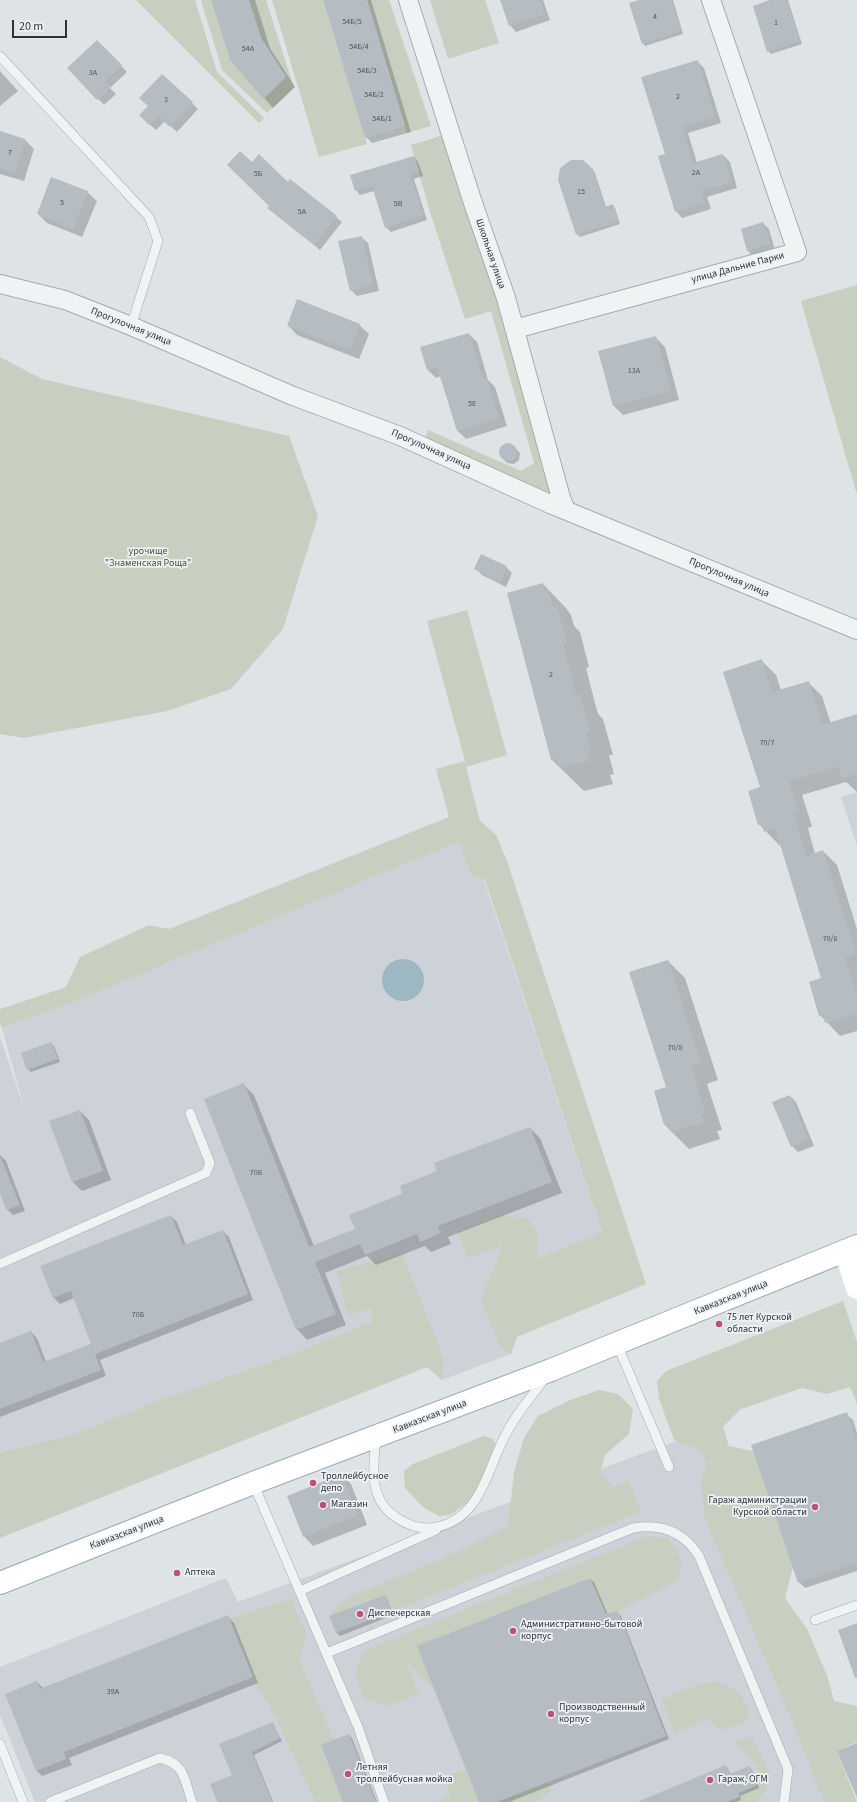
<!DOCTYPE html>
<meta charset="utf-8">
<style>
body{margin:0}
#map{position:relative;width:857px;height:1802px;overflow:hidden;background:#dee3e6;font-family:"Source Sans 3",sans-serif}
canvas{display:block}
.scale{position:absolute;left:12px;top:20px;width:55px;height:18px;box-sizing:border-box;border:2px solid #29343b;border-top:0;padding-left:5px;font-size:12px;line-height:14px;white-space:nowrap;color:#29343b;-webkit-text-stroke:3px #edf1f4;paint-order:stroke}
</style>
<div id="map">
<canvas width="857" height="1802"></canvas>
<div class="scale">20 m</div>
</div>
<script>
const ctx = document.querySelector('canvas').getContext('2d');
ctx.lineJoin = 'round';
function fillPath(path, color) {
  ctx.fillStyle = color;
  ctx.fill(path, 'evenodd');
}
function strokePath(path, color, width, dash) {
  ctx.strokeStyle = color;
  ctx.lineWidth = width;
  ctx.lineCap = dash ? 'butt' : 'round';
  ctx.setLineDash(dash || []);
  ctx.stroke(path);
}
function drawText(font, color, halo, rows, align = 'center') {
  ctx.font = font + ' "Source Sans 3",sans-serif';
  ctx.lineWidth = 3.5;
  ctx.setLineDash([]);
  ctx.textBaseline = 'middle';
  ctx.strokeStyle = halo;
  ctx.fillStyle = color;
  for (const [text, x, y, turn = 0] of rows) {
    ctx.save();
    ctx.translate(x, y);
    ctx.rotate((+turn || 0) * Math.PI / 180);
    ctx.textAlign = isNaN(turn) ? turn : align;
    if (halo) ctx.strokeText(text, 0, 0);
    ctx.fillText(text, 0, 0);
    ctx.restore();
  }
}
fillPath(new Path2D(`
 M 857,792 L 857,846 L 841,797 Z
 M 458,842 L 472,876 L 484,880 L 602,1233 L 537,1259 L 511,1354 L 442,1380 L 427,1367 L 298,1352 L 157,1401 L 73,1435 L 0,1452 L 0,1037 L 25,1111 L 2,1028 L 79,1000 Z
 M 701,1432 L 845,1802 L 35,1802 L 0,1715 L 0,1667 L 226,1578 L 238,1602 Z`), '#ccd2d7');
fillPath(new Path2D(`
 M 136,0 L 195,0 L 217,72 L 264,118 L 259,123 Z
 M 201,0 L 211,0 L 230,60 L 263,99 L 286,77 L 261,38 L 249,0 L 266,0 L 294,88 L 267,113 L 222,70 Z
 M 272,0 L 323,0 L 367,144 L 319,157 Z
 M 367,0 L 389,0 L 431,126 L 407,133 Z
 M 430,0 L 485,0 L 499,43 L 448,59 Z
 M 450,133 L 561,498 L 420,451 L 428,430 L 521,471 L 534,463 L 491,311 L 465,319 L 430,212 L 411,145 Z
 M 857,285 L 857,495 L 801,301 Z
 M 0,357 L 42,379 L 289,436 L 318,516 L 283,629 L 231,689 L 167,711 L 24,738 L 0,734 Z
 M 467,610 L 507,755 L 466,767 L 480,821 L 496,835 L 507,861 L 646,1284 L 517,1337 L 511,1354 L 500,1346 L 481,1300 L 503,1246 L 469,1258 L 457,1233 L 499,1215 L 528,1219 L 538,1235 L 537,1259 L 602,1232 L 485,880 L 472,876 L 458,842 L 79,1000 L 2,1028 L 0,1024 L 0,1009 L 66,987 L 80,957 L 149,925 L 169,929 L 449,817 L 436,769 L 465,761 L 427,621 Z
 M 402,1254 L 443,1357 L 442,1380 L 427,1367 L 0,1538 L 0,1452 L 73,1435 L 157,1401 L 298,1352 L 372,1322 L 371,1308 L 348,1315 L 337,1271 Z
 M 843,1301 L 857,1342 L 857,1404 L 850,1387 L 827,1394 L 802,1388 L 741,1409 L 723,1427 L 729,1446 L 753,1451 L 793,1567 L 785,1598 L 807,1629 L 827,1675 L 834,1701 L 857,1706 L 857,1742 L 837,1751 L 857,1802 L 824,1802 L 793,1723 L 705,1519 L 701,1480 L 707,1465 L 700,1451 L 674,1440 L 659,1399 L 657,1381 L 666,1371 Z
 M 599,1390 L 618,1394 L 633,1409 L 629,1434 L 605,1455 L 600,1473 L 613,1488 L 629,1482 L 641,1512 L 391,1612 L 384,1595 L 329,1616 L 347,1598 L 460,1551 L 508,1526 L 514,1472 L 524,1438 L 538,1416 L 568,1401 Z
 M 484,1436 L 493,1439 L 498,1449 L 494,1465 L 469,1502 L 450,1515 L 439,1516 L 424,1508 L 405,1488 L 404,1471 L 413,1464 Z
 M 647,1536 L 668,1539 C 683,1556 684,1562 676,1582 L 618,1611 L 433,1687 L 406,1661 L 418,1694 L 387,1706 L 363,1697 L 355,1675 L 363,1651 Z
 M 291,1599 L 307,1636 L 299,1659 L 334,1740 L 321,1745 L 343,1802 L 315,1802 L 277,1720 L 253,1677 L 230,1618 Z
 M 717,1682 C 735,1688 742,1692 749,1711 L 744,1723 L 721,1730 L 707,1719 L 675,1733 L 661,1699 L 703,1683 Z
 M 752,1737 L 769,1771 L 767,1787 L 757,1802 L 727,1802 C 739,1797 745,1790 757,1785 L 755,1778 L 761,1775 C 755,1761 748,1752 735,1743 Z
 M 465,1769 L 479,1802 L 436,1802 L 451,1795 L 445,1777 Z
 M 548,1782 L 552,1790 L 537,1802 L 497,1802 Z`), '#c7cfc0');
fillPath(new Path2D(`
 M382 980a21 21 0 1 1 42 0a21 21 0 1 1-42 0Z`), '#9cb8c2');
fillPath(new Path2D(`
 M 213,0 L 255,0 L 270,48 L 295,87 L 273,108 L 231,60 Z
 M 324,0 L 371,0 L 411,132 L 372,143 L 366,137 Z
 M 501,0 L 543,0 L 550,20 L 516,32 L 510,25 Z
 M 642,0 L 673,0 L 683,34 L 645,46 L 643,43 Z
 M 774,0 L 788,0 L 802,44 L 771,54 L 768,51 Z
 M 97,41 L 127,72 L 110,88 L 116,94 L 104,105 L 69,68 Z
 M 697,61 L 704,68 L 721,123 L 688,133 L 697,163 L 723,155 L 730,162 L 737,188 L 707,197 L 711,209 L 682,218 L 676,211 L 666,155 Z
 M 0,71 L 18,91 L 0,106 Z
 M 192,103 L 198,109 L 177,132 L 165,121 L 156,130 L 146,121 L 149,106 Z
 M 0,132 L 25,140 L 34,149 L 24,181 L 0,174 Z
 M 414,157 L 418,162 L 423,176 L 414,179 L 427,220 L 391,232 L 386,227 L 374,191 L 360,195 L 356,190 Z
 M 252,163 L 288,184 L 290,180 L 342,222 L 320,250 L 268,208 L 270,206 Z
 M 592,170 L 595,173 L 606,207 L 612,205 L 615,208 L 620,224 L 580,237 L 577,234 Z
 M 87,192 L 97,201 L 82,237 L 47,223 L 38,214 Z
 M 763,223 L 769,229 L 775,250 L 754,257 L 748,251 L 742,229 Z
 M 361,237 L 368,243 L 379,291 L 357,296 L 351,290 Z
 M 288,325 L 359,325 L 369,334 L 359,359 L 297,335 Z
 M 469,334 L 477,342 L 488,380 L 495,387 L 507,426 L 466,439 L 458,431 L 441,376 L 436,378 L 428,370 L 422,348 Z
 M 656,338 L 665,347 L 679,400 L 623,415 L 614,406 Z
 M 505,444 L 512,445 L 520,453 L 519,460 L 514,464 L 507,463 L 500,455 L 500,448 Z
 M 506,567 L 512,573 L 506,587 L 482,575 L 476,569 Z
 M 543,584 L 566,608 L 571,615 L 574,626 L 580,632 L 589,667 L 586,668 L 595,703 L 598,714 L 603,719 L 613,755 L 609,755 L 614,774 L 610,775 L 613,784 L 584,791 L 552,760 Z
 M 762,661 L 776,675 L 781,690 L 808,682 L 822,696 L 831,724 L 857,716 L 857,792 L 846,782 L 802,795 L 812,826 L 808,828 L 815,854 L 823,851 L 837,865 L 857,929 L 857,1031 L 840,1036 L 820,1015 L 822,979 L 781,845 L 779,845 L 759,824 L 761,788 Z
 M 668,961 L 685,978 L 718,1080 L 707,1084 L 722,1130 L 717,1131 L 720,1139 L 689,1149 L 665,1125 L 667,1088 Z
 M 51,1043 L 54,1046 L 60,1062 L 31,1072 L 28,1069 Z
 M 243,1084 L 254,1095 L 314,1246 L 356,1230 L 404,1194 L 530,1128 L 540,1138 L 562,1193 L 448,1237 L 451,1244 L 431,1252 L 425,1246 L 376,1265 L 367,1256 L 325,1273 L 346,1325 L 307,1340 L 297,1329 Z
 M 790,1096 L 796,1102 L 814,1146 L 798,1152 L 792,1146 Z
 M 80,1111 L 89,1120 L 111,1180 L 82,1191 L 73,1182 L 50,1122 Z
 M 0,1155 L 6,1161 L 25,1211 L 13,1215 L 7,1209 L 0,1191 Z
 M 171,1216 L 177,1222 L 186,1245 L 223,1231 L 229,1237 L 253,1300 L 100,1360 L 106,1376 L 0,1417 L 0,1344 L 31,1332 L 37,1338 L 46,1362 L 92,1344 L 74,1298 L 60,1304 L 54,1298 L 42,1267 Z
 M 846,1414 L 853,1420 L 857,1433 L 857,1571 L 805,1588 L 799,1582 Z
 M 342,1475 L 351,1484 L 367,1525 L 313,1546 L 304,1536 Z
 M 590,1579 L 594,1582 L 608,1615 L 618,1613 L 621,1616 L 669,1739 L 509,1802 L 480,1802 Z
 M 384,1596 L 387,1599 L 393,1615 L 340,1636 L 337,1633 L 331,1617 Z
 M 228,1617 L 234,1623 L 258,1683 L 69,1758 L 72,1765 L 42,1776 L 36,1770 L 37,1682 L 43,1688 Z
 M 272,1723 L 282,1741 L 254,1755 L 273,1802 L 218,1802 L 234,1776 Z
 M 349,1735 L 352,1738 L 377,1802 L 344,1802 Z
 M 726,1766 L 731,1774 L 749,1767 L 752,1770 L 759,1788 L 740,1796 L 741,1800 L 736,1802 L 654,1802 Z`), '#0003');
fillPath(new Path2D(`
 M 211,0 L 249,0 L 261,38 L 286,77 L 263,99 L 230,60 Z
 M 323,0 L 367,0 L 405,126 L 365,138 Z
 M 500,0 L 540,0 L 545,14 L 509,26 Z
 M 639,0 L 671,0 L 681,31 L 642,44 L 629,3 Z
 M 770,0 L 787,0 L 800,41 L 767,52 L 753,6 Z
 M 97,40 L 122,65 L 105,81 L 111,87 L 97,100 L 67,68 Z
 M 698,60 L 715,117 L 682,127 L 693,163 L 723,154 L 732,182 L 701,191 L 705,203 L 675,212 L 658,156 L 665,154 L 641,77 Z
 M 162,74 L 193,102 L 170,127 L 158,116 L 149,125 L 139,115 L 148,106 L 139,98 Z
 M 0,131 L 25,139 L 15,173 L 0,168 Z
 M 240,151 L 252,162 L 259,154 L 288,182 L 290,179 L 337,216 L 314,245 L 267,208 L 269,206 L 227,165 Z
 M 414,156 L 419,171 L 410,174 L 423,215 L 385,228 L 372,186 L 355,191 L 350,175 Z
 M 571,160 L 583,160 L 593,169 L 605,207 L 613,204 L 618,221 L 576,235 L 558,180 L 560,168 Z
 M 51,177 L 88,191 L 73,229 L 37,214 Z
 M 763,222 L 770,244 L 747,251 L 741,229 Z
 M 362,236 L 373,285 L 350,291 L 338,241 Z
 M 297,299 L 360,324 L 350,350 L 287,326 Z
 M 469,333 L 483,379 L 487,378 L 499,418 L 457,431 L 437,367 L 427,370 L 420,347 Z
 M 656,336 L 671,391 L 613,406 L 598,351 Z
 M499 452a9 9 0 1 1 18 0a9 9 0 1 1-18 0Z
 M 481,554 L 507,566 L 500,582 L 474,569 Z
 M 543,583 L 545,591 L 548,590 L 553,608 L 557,607 L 567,644 L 563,645 L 572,678 L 576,695 L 580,694 L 590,731 L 586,732 L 591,750 L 587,751 L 590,760 L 560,768 L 557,759 L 551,760 L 507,593 Z
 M 762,659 L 772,692 L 809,681 L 822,725 L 857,714 L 857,774 L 842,779 L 838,766 L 789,781 L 799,812 L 794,814 L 806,856 L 823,850 L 856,953 L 845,957 L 857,994 L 857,1013 L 825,1023 L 823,1015 L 819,1016 L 809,982 L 821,978 L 775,828 L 764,832 L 762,824 L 758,825 L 748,791 L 760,787 L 723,672 Z
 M 668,960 L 701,1063 L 691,1066 L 705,1112 L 701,1114 L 703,1122 L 671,1132 L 668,1124 L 664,1125 L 654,1091 L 666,1087 L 629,972 Z
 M 51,1042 L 58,1059 L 27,1070 L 21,1053 Z
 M 244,1083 L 309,1247 L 355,1229 L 349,1215 L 402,1194 L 400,1186 L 437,1171 L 434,1163 L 530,1127 L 552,1182 L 438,1226 L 441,1233 L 420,1242 L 417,1234 L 365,1255 L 360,1244 L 315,1262 L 336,1314 L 296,1330 L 204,1099 Z
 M 790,1095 L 808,1139 L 791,1147 L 772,1102 Z
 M 80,1110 L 103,1171 L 72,1182 L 49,1121 Z
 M 0,1156 L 20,1205 L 6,1210 L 0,1193 Z
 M 171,1215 L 183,1245 L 223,1230 L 248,1294 L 95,1354 L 101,1370 L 0,1409 L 0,1343 L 31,1331 L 43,1362 L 91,1344 L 71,1291 L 53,1298 L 40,1266 Z
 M 847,1412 L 857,1443 L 857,1563 L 798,1583 L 751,1445 Z
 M 342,1474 L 358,1515 L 303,1537 L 287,1496 Z
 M 590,1578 L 606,1614 L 618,1611 L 666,1736 L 497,1802 L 479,1802 L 417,1646 Z
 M 385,1595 L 391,1612 L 336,1633 L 329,1616 Z
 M 228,1615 L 253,1677 L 64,1752 L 66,1759 L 36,1771 L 5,1694 L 37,1681 L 40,1689 Z
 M 857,1623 L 857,1678 L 855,1678 L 838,1630 Z
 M 273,1722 L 280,1738 L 252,1752 L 272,1802 L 217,1802 L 210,1784 L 232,1775 L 219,1744 Z
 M 349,1734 L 376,1802 L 343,1802 L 321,1745 Z
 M 857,1743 L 857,1798 L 837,1751 Z
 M 726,1765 L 730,1774 L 750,1766 L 757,1785 L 738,1793 L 739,1797 L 727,1802 L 637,1802 Z`), '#b5bdc2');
const lane = new Path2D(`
 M 0,56 L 149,217 L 158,241 L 131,326
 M 0,1264 L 206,1173 L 210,1163 L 190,1113
 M 617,1344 L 669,1467
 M 376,1438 C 373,1467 368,1500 397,1518 C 409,1526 423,1530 437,1527 C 479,1518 486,1475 502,1442 C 513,1418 530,1398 546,1377
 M 253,1483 L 358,1727 L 384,1802
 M 300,1591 L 436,1530
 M 815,1620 L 857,1605
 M 327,1653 L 633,1528 C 662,1523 684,1532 699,1556 L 788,1769 L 784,1802
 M 0,1744 L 23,1802
 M 50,1802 L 160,1758 C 186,1764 184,1780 192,1802`);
const street = new Path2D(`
 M 408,0 L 472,200 L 506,298 L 561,498 L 566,510
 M 0,284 L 65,300 L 131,326 L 293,396 L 400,436 L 550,504 L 857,630
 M 515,329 L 797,252 L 711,0`);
const primary = new Path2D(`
 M 0,1583 L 253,1483 L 551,1370 L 857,1246`);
strokePath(lane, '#a4abaf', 10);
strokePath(street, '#a4abaf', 20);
strokePath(primary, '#9eaab0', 24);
strokePath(lane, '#f0f3f4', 9);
strokePath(street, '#f0f3f4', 18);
strokePath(new Path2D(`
 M 845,1251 L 857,1288`), '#fff', 22);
strokePath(primary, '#fff', 22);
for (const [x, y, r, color] of [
 [719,1324,4,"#bf4f7b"],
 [313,1483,4,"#bf4f7b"],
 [323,1505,4,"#bf4f7b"],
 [815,1507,4,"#bf4f7b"],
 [177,1573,4,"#bf4f7b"],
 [360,1614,4,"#bf4f7b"],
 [513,1631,4,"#bf4f7b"],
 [551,1714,4,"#bf4f7b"],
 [348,1774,4,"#bf4f7b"],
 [710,1780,4,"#bf4f7b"]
]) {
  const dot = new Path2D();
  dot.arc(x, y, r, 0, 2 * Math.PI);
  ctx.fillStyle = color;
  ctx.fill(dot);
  strokePath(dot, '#edf1f4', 1.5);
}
drawText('8px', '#4c565d', null, [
 ["4",655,17],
 ["54Б/5",352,22],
 ["1",776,23],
 ["54Б/4",359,47],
 ["54А",248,49],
 ["54Б/3",367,71],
 ["3А",93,73],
 ["54Б/2",374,95],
 ["2",678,97],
 ["3",166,100],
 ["54Б/1",382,119],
 ["7",10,153],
 ["2А",696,173],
 ["5Б",258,174],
 ["15",581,192],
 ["5",62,203],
 ["5В",398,204],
 ["5А",302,212],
 ["13А",634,371],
 ["5Е",472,404],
 ["2",551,675],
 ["70/7",767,743],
 ["70/6",830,939],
 ["70/8",675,1048],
 ["70Б",256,1173],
 ["70Б",138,1315],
 ["39А",113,1692]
]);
drawText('10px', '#29343b', '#edf1f4', [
 ["Школьная улица",490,254,71],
 ["улица Дальние Парки",738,268,-15],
 ["Прогулочная улица",131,327,22],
 ["Прогулочная улица",431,450,24],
 ["Прогулочная улица",729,578,23],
 ["Кавказская улица",731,1298,-22],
 ["Кавказская улица",430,1417,-21],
 ["Кавказская улица",127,1533,-21]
]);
drawText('10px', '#445537', '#edf1f4', [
 ["урочище",148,552],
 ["\"Знаменская Роща\"",148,564]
]);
drawText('10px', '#29343b', '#edf1f4', [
 ["75 лет Курской",727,1318],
 ["области",727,1330],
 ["Троллейбусное",321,1477],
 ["депо",321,1489],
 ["Гараж администрации",807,1501,"right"],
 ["Курской области",807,1513,"right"],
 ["Магазин",331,1505],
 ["Аптека",185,1573],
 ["Диспечерская",368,1614],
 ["Административно-бытовой",521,1625],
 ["корпус",521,1637],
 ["Производственный",559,1708],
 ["корпус",559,1720],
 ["Летняя",356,1768],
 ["троллейбусная мойка",356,1780],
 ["Гараж, ОГМ",718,1780]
], 'left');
</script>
